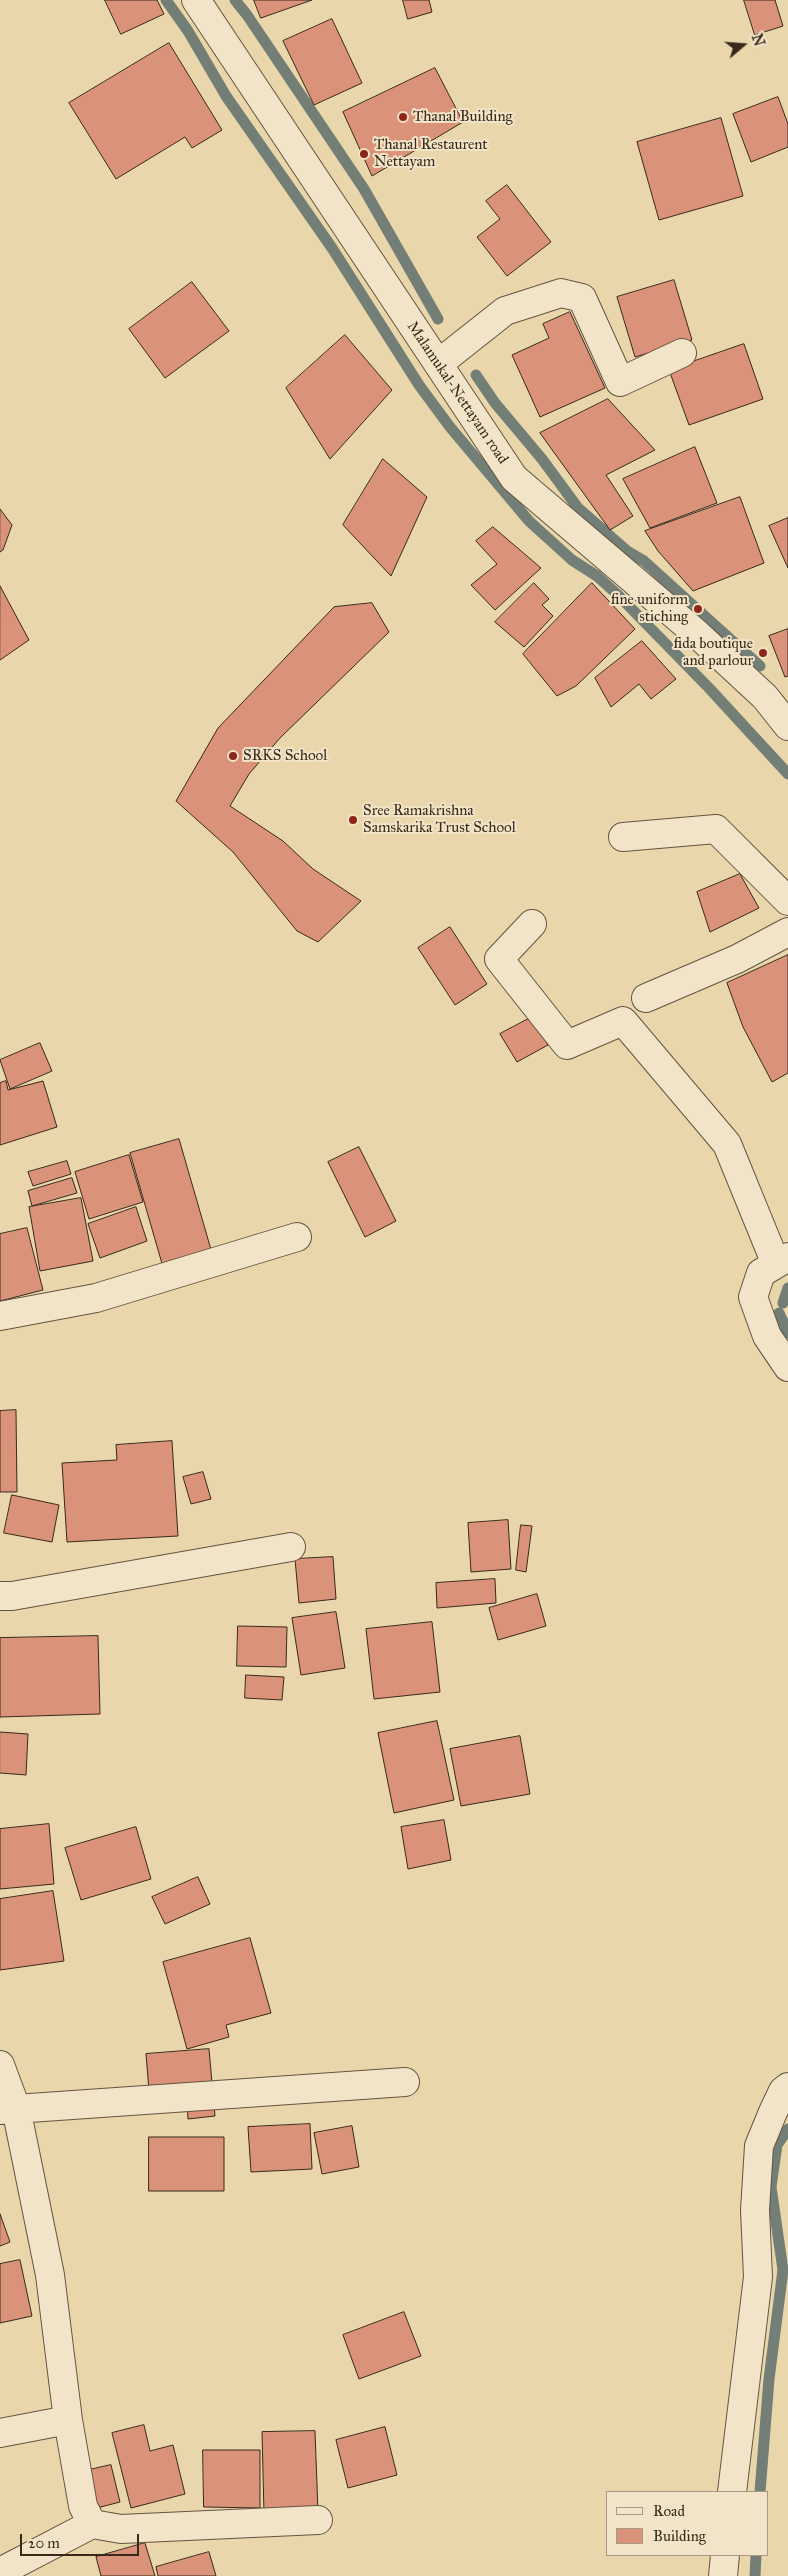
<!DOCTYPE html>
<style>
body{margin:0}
#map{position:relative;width:788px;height:2576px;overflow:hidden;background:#e9d6ab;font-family:"IM FELL Great Primer",serif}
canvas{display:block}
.legend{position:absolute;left:606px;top:2491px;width:162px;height:65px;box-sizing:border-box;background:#f1e4c8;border:1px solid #a79983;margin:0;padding:6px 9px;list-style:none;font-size:15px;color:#39291b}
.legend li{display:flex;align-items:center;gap:10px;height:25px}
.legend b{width:25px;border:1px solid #a79983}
.north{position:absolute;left:718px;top:20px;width:50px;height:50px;-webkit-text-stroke:4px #f1e4c8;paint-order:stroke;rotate:72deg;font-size:14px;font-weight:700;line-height:20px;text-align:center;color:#39291b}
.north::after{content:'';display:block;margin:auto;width:18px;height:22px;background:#39291b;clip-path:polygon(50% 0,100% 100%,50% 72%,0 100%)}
.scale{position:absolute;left:20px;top:2534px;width:119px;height:22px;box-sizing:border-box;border:2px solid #39291b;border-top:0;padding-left:6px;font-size:15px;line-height:18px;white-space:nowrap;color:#39291b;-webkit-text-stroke:4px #f1e4c8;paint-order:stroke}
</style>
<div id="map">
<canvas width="788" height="2576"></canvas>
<ul class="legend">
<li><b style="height:6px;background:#f1e4c8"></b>Road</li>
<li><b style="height:14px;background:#da9279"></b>Building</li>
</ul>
<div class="north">N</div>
<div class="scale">20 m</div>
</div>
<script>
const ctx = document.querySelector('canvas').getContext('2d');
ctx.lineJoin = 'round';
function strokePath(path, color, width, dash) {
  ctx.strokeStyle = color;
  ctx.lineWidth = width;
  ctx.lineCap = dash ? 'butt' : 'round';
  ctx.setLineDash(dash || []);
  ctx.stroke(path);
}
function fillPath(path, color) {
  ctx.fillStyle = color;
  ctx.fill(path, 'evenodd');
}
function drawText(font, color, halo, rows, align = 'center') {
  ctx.font = font + ' "IM FELL Great Primer",serif';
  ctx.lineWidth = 4;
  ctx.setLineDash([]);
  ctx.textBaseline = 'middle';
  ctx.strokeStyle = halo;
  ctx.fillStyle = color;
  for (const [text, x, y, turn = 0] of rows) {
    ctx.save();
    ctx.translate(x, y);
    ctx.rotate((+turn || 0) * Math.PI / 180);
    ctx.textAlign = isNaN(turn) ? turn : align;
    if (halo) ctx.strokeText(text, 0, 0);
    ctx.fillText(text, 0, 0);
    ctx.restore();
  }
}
strokePath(new Path2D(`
 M 166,0 L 188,31 L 226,96 L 332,248 L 419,385 L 450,427 L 529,521 L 572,560 L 597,576 L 619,596 L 709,688 L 788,774
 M 235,0 L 247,15 L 364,189 L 438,319
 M 476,375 L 495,403 L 542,459 L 578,508 L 627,551 L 644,561 L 760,666
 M 783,1303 L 788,1288
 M 779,1313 L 788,1333
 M 760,2492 L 769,2379 L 783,2270 L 771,2187 L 777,2145 L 788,2129
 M 755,2576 L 756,2555`), '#737e76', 11);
const building = new Path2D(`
 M 105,0 L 157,0 L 164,14 L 121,34 Z
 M 254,0 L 312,0 L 261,18 Z
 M 403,0 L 429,0 L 432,12 L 408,19 Z
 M 744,0 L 775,0 L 783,26 L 755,35 Z
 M 332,19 L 362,83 L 314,105 L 283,41 Z
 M 169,43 L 222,130 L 192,148 L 185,137 L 116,179 L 69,103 Z
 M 435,68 L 463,122 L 372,176 L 343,112 Z
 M 778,97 L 788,124 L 788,147 L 751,162 L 733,114 Z
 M 721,118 L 743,196 L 659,220 L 637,142 Z
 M 507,185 L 551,242 L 507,276 L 477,237 L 500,219 L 486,201 Z
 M 674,280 L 692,340 L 635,357 L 617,297 Z
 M 192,282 L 229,331 L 165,378 L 129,329 Z
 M 570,312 L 605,388 L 540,417 L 512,355 L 549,338 L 543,324 Z
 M 345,335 L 392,390 L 330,459 L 286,388 Z
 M 744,344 L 763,399 L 689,425 L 669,370 Z
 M 608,399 L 655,450 L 606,475 L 633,516 L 610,530 L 540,433 Z
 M 695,447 L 717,503 L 650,528 L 623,479 Z
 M 383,459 L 427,497 L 391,576 L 343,525 Z
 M 740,497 L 764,563 L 693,591 L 658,551 L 645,531 Z
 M 0,509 L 12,525 L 3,550 L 0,552 Z
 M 788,518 L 788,568 L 769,526 Z
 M 493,527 L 541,568 L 495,610 L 471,585 L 497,564 L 476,541 Z
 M 534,583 L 549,599 L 542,605 L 553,616 L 524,647 L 495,622 Z
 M 592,583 L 635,629 L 576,686 L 557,696 L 523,654 Z
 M 0,586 L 29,640 L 0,660 Z
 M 372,603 L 389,632 L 280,738 L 249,774 L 230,806 L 283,841 L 313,869 L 361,901 L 318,942 L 297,931 L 233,852 L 176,801 L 218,728 L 334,607 Z
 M 788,629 L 788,676 L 785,677 L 769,636 Z
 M 642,641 L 676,679 L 651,699 L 639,684 L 611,707 L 595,678 Z
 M 740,874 L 759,908 L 710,932 L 697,892 Z
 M 450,927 L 487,984 L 455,1005 L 418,948 Z
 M 788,955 L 788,1073 L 772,1082 L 743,1027 L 727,983 Z
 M 532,1017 L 548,1045 L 517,1062 L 500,1034 Z
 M 40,1043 L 52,1071 L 10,1089 L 0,1060 Z
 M 6,1081 L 8,1090 L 43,1081 L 57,1127 L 0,1145 L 0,1083 Z
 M 179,1139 L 212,1253 L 163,1267 L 130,1153 Z
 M 359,1147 L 396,1221 L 365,1237 L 328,1162 Z
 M 129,1155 L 143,1202 L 89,1219 L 75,1172 Z
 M 67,1161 L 71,1174 L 33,1186 L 28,1172 Z
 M 72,1178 L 77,1193 L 32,1206 L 28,1191 Z
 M 81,1198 L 93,1261 L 40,1271 L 29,1207 Z
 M 136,1207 L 147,1241 L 100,1258 L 88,1224 Z
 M 27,1228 L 43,1290 L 0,1301 L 0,1234 Z
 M 16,1410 L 17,1492 L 0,1492 L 0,1411 Z
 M 172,1441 L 178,1536 L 67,1542 L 62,1463 L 117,1460 L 116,1445 Z
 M 203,1472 L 211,1499 L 191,1504 L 183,1477 Z
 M 12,1495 L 59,1505 L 52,1542 L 4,1533 Z
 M 508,1520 L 511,1569 L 471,1572 L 468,1523 Z
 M 521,1525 L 532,1526 L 526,1572 L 516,1570 Z
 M 333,1557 L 336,1599 L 299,1603 L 295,1559 Z
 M 495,1579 L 496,1603 L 437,1608 L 436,1583 Z
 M 537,1594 L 546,1626 L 498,1640 L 489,1608 Z
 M 336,1612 L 345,1668 L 301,1675 L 292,1618 Z
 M 432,1622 L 440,1692 L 374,1699 L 366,1629 Z
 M 238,1626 L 287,1627 L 286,1667 L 237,1666 Z
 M 98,1636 L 100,1714 L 0,1717 L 0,1638 Z
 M 246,1675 L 284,1677 L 282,1700 L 245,1698 Z
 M 437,1721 L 454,1800 L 394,1813 L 378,1733 Z
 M 0,1732 L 28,1734 L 26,1775 L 0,1773 Z
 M 520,1736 L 530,1794 L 461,1806 L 450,1749 Z
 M 444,1820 L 451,1860 L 408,1869 L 401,1827 Z
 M 49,1824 L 54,1884 L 0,1889 L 0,1829 Z
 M 136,1827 L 151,1879 L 81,1900 L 65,1848 Z
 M 198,1877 L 210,1904 L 165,1924 L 152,1897 Z
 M 53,1891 L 64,1961 L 0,1970 L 0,1899 Z
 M 250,1938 L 271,2013 L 226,2025 L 229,2037 L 187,2049 L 163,1962 Z
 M 209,2049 L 215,2116 L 188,2119 L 187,2101 L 150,2103 L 146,2054 Z
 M 310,2124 L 312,2169 L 251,2172 L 248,2127 Z
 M 352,2126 L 359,2167 L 322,2174 L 314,2133 Z
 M 149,2137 L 224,2137 L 224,2191 L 149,2191 Z
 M 0,2214 L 10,2242 L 0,2246 Z
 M 20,2260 L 32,2316 L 0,2323 L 0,2264 Z
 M 404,2312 L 421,2356 L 359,2379 L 343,2335 Z
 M 144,2425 L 150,2451 L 173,2445 L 185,2494 L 131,2508 L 112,2433 Z
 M 385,2427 L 397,2475 L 348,2488 L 336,2440 Z
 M 315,2431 L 318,2512 L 264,2514 L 262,2432 Z
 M 203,2450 L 260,2450 L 260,2508 L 204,2507 Z
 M 111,2465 L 120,2502 L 89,2510 L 80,2472 Z
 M 145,2543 L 155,2576 L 101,2576 L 96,2557 Z
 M 209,2552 L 216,2576 L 158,2576 L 156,2567 Z`);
fillPath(building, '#da9279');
strokePath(building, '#39291b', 1);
const street = new Path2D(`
 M 196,0 L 514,478 L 696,633 L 765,697 L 788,726
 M 438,364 L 505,311 L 561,293 L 582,298 L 620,382 L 682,353
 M 623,837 L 716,829 L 788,901
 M 532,924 L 499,959 L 567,1045 L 623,1021 L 727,1144 L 776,1264
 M 646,998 L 737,959 L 788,932
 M 788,1257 L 761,1273 L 753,1297 L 767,1336 L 788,1367
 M 0,1316 L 96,1298 L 297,1237
 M 0,1596 L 12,1596 L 291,1547
 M 0,2065 L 16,2108 L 50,2275 L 68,2420 L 83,2506 L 92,2524 L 121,2529 L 318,2520
 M 0,2110 L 405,2082
 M 0,2433 L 68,2420
 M 732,2492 L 758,2277 L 755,2210 L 759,2146 L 773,2112 L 783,2091 L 788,2087
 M 0,2572 L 92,2524
 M 723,2576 L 725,2555`);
strokePath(street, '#65543f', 30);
strokePath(street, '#f1e4c8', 28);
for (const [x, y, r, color] of [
 [403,117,5,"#8f2418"],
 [364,154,5,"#8f2418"],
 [698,609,5,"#8f2418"],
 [763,653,5,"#8f2418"],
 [233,756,5,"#8f2418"],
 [353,820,5,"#8f2418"]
]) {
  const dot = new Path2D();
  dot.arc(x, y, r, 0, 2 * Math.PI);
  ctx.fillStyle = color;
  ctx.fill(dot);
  strokePath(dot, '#f1e4c8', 2);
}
drawText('15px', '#39291b', '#f1e4c8', [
 ["Thanal Building",413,117],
 ["Thanal Restaurent",374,145],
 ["Nettayam",374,162],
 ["fine uniform",688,600,"right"],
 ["stiching",688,617,"right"],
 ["fida boutique",753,644,"right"],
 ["and parlour",753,661,"right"],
 ["SRKS School",243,756],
 ["Sree Ramakrishna",363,811],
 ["Samskarika Trust School",363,828]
], 'left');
drawText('15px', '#39291b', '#f1e4c8', [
 ["Malamukal-Nettayam road",457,393,56]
]);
</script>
